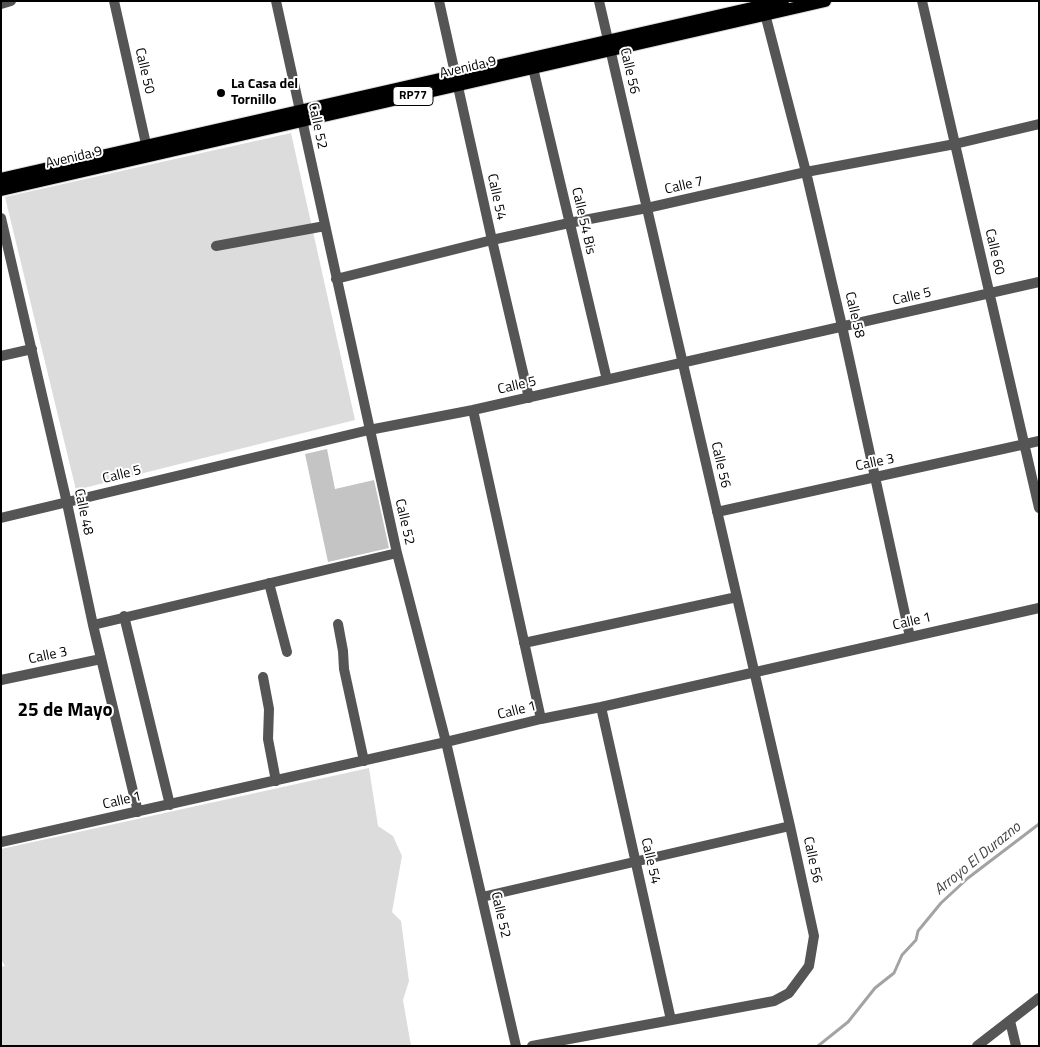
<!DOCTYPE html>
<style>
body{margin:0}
#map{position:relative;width:1040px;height:1047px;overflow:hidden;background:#fff;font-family:"Titillium Web",sans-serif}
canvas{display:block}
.frame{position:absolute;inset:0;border:2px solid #000;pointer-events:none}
</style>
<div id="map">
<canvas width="1040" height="1047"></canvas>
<div class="frame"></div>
</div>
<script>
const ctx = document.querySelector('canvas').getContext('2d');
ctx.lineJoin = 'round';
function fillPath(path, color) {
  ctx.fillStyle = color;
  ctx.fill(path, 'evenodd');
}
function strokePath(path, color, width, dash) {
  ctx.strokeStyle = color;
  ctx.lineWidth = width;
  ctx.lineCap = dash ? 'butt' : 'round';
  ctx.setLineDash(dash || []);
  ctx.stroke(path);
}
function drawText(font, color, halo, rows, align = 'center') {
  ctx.font = font + ' "Titillium Web",sans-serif';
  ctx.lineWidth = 4;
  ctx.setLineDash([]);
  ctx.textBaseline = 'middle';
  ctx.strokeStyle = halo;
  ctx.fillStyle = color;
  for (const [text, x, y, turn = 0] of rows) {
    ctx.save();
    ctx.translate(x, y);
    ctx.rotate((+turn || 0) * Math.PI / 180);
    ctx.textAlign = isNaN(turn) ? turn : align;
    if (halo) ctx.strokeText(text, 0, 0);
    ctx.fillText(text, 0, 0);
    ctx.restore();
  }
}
fillPath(new Path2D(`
 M 291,133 L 355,420 L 76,490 L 5,197 Z
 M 369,768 L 378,826 L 393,836 L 402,856 L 392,912 L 401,921 L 409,981 L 403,1000 L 411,1046 L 1,1046 L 1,967 L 5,966 L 1,959 L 1,849 Z`), '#dcdcdc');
strokePath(new Path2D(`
 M 818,1046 L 848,1022 L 875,988 L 894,973 L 902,955 L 916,940 L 918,931 L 941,903 L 968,878 L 1039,824`), '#a3a3a3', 3);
fillPath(new Path2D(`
 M 327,449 L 335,489 L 374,480 L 389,548 L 328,562 L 305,454 Z`), '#c4c4c4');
const primary = new Path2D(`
 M 1,179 L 783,1
 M 1,190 L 825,1`);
strokePath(primary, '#dbdbdb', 14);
strokePath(new Path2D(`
 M 114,1 L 148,153
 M 276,1 L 397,553 L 446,742 L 516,1046
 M 439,1 L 492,240 L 529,398
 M 922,1 L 1039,508
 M 1,4 L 11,1
 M 764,10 L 806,172 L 842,326 L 910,637
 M 533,68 L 607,380
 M 1,218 L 67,503 L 93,625 L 138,812
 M 216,246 L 325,226
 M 336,279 L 492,240 L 569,223 L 647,208 L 806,172 L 955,144 L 1039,124
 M 1,356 L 32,349
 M 473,410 L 541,719
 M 717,512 L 1039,441
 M 1,518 L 369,430 L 473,410 L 1039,282
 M 269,583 L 287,652
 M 124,616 L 170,805
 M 338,624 L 343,651 L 344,669 L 364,761
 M 93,625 L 397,553
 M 524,643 L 737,597
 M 263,677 L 269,709 L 268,739 L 276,781
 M 1,680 L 101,659
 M 601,707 L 671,1020
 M 1,842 L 446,742 L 541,719 L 601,707 L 1039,608
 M 482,897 L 790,826
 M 1010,1021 L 1016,1046
 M 532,1046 L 774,1001 L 789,993 L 809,966 L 814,936 L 790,826 L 599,1
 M 977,1046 L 1039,998`), '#555', 10);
strokePath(primary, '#000', 12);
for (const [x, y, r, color] of [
 [221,93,5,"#000"]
]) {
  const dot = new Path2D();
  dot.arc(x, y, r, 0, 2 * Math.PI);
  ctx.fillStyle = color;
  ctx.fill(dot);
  strokePath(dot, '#fff', 2);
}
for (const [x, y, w] of [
 [413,96,40]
]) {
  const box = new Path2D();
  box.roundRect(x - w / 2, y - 9.5, w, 19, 4);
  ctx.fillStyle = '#fff';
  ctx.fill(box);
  strokePath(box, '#000', 1);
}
drawText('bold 12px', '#000', null, [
 ["RP77",413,96]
]);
drawText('14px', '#000', '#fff', [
 ["Avenida 9",468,68,-13],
 ["Calle 50",144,71,77],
 ["Calle 56",629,71,77],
 ["Calle 52",317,126,78],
 ["Avenida 9",74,158,-13],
 ["Calle 7",684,186,-13],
 ["Calle 54",496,197,78],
 ["Calle 54 Bis",583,221,77],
 ["Calle 60",994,252,77],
 ["Calle 5",912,297,-13],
 ["Calle 58",854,315,77],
 ["Calle 5",517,386,-13],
 ["Calle 3",875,463,-12],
 ["Calle 56",720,465,77],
 ["Calle 5",122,475,-14],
 ["Calle 48",83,512,78],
 ["Calle 52",404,522,77],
 ["Calle 1",912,622,-13],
 ["Calle 3",48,656,-12],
 ["Calle 1",517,711,-14],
 ["Calle 1",122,801,-13],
 ["Calle 56",812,860,78],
 ["Calle 54",650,861,77],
 ["Calle 52",500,915,77]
]);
drawText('bold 14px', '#000', '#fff', [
 ["La Casa del",231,85],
 ["Tornillo",231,101]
], 'left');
drawText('italic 15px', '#444', '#fff', [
 ["Arroyo El Durazno",978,859,-39]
]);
drawText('bold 19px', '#000', '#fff', [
 ["25 de Mayo",65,711]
]);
</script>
